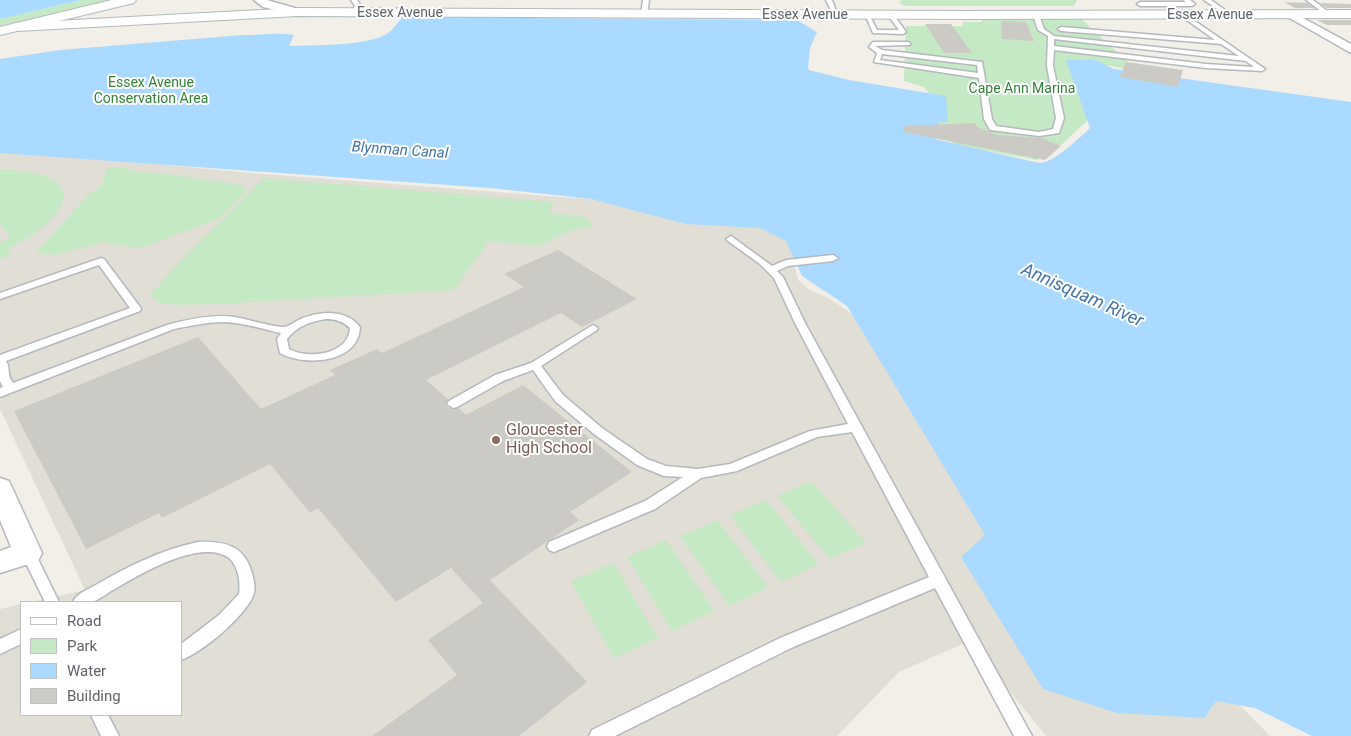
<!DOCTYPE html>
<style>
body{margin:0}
#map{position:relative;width:1351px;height:736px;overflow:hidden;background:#f1efe8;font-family:Roboto,sans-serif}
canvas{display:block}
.legend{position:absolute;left:20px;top:601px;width:162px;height:115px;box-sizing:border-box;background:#fff;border:1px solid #bfc1c3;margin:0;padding:6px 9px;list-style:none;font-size:15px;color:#5f6368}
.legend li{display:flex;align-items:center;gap:10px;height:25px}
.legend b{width:25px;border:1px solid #bfc1c3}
</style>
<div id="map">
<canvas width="1351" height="736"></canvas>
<ul class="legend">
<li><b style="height:6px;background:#fff"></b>Road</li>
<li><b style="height:14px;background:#c5e8c5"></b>Park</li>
<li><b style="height:14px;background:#aadaff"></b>Water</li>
<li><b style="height:14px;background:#cccac5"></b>Building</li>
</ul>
</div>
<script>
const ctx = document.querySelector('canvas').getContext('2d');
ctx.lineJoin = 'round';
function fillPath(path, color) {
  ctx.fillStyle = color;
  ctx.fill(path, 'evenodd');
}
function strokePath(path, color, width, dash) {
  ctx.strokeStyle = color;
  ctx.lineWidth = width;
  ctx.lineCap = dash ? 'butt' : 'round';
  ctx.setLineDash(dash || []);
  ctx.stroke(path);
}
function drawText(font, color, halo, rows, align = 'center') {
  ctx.font = font + ' Roboto,sans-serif';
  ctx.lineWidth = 4;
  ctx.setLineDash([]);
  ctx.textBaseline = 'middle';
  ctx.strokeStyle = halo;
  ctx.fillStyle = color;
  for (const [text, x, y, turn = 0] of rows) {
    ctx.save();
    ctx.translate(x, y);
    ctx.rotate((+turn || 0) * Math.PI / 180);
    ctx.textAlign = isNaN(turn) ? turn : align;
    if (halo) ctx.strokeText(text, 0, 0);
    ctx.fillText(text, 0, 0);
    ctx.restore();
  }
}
fillPath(new Path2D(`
 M 0,151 L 60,155 L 251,173 L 600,200 L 774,227 L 794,247 L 794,264 L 798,280 L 810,290 L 830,299 L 858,318 L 1270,736 L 1046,736 L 969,641 L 899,672 L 837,736 L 0,736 L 0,609 L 21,604 L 21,715 L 181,715 L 181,602 L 31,602 L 85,590 L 0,409 Z`), '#e1ded6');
fillPath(new Path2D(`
 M 81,0 L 117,0 L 0,28 L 0,19 Z
 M 902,0 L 1077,0 L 1074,6 L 906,6 L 899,3 Z
 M 981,15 L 1077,15 L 1139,72 L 1107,65 L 1099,73 L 1105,104 L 1061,145 L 1037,160 L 957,145 L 920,126 L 938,103 L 924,87 L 904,81 L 906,26 L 963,26 L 963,22 L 982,22 Z
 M 115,167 L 130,169 L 136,172 L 159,173 L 244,185 L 246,192 L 219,219 L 143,247 L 131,247 L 105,242 L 54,255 L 36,252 L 91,192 C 102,189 104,178 107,168 Z
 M 0,170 C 21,169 81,175 59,209 C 48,228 26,239 7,249 L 11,255 L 0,259 L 0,243 L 10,237 L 0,223 Z
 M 264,178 L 554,202 L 549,213 L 586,217 L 593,226 L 572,230 L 538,246 L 489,241 L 454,290 L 219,304 L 176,305 L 156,302 L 150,295 L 178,263 Z
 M 811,481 L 866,543 L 830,559 L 777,496 Z
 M 766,500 L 819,564 L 781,582 L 730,515 Z
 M 717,520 L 768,587 L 729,606 L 680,536 Z
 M 666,540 L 714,611 L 672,631 L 627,557 Z
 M 613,563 L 658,638 L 614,658 L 571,581 Z`), '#c5e8c5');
fillPath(new Path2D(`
 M 0,0 L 81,0 L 0,19 Z
 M 403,17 L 797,20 L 817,32 L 810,48 L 808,68 L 809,70 L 849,80 L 946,96 L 948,122 L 939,122 L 935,139 L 1039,163 C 1054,163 1079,138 1090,128 L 1066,60 L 1096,60 L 1114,69 L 1351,102 L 1351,736 L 1312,736 L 1255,708 L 1216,701 L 1204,718 L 1117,713 L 1043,689 L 961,557 L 985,535 L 847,306 L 802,276 L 786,241 L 760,228 L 686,224 L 591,199 L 490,188 L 0,153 L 0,59 L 60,50 L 243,35 C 261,35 277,32 294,35 L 289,46 C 315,45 360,46 383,36 C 391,33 397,23 403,17 Z`), '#aadaff');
fillPath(new Path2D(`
 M 1284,2 L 1307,3 L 1314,8 L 1295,8 Z
 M 1320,3 L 1351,4 L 1351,8 L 1327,8 Z
 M 1317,20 L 1351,20 L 1351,25 L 1327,25 Z
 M 1001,21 L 1026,22 L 1034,41 L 1002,39 Z
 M 925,24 L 951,24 L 972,53 L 944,53 Z
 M 1126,62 L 1183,70 L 1178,87 L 1120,77 Z
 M 975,123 L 976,126 L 996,135 L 1041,138 L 1061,146 L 1045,160 L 903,132 L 903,126 Z
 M 558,250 L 637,299 L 582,327 L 561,313 L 426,380 L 448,399 L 446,406 L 452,410 L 458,408 L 466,415 L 523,385 L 632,472 L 570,512 L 579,520 L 490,580 L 587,682 L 519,736 L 372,736 L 457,675 L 428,640 L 483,603 L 451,568 L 396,602 L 318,508 L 310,513 L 270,464 L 162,518 L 159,513 L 86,549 L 14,411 L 198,337 L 261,409 L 335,375 L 330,370 L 377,349 L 382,353 L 524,287 L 504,274 Z`), '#cccac5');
const service = new Path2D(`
 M 351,0 L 357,0 L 361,6 L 353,15 L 350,13 L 355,6 Z
 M 643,0 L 649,0 L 647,14 L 644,16 L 641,14 Z
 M 826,0 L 832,0 L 838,16 L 834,16 Z
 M 1183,0 L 1190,0 L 1195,4 L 1192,6 L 1140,6 L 1137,4 L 1140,2 L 1186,2 Z
 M 1204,0 L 1211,0 L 1232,15 L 1227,16 Z
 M 1306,0 L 1313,0 L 1331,14 L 1326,15 Z
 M 1036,13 L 1039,15 L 1044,29 L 1054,36 L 1239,56 L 1221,44 L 1061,31 L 1058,29 L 1061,27 L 1215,40 L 1181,16 L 1183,13 L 1265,69 L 1262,71 L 1206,68 L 1054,50 L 1053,66 L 1064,118 L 1059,133 L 1039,136 L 990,130 L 984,119 L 979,78 L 874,62 L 877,53 L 869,47 L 873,42 L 908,42 L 910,43 L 910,45 L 875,46 L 882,50 L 982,62 L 992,119 L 996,126 L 1039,132 L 1053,129 L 1056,118 L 1047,66 L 1048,36 L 1038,30 L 1033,15 ZM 1054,39 L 1246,61 L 1254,67 L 1206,64 L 1054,46 ZM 882,54 L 977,65 L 978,73 L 880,60 Z
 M 865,14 L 869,14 L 877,30 L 899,30 L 888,15 L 893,14 L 906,32 L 903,34 L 873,33 Z
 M 731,236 L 772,266 L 786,260 L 833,255 L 838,258 L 833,261 L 788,266 L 777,271 L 783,277 L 805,323 L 1032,736 L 1014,736 L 935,588 L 791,648 L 615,736 L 589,736 L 592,730 L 780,638 L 929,577 L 852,432 L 817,437 L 737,471 L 701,478 L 655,509 L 554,552 L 549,550 L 547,546 L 549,542 L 645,501 L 683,477 L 664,476 L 637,465 L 594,434 L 555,401 L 533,370 L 503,381 L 457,407 L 453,408 L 447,404 L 449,401 L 495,375 L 531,363 L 593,325 L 598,328 L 597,330 L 541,366 L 563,395 L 602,428 L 647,459 L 666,466 L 698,469 L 730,464 L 810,431 L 848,424 L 795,323 L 774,278 L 760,264 L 728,241 L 726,239 Z
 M 101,258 L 104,259 L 140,307 L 141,309 L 140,311 L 6,361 C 11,369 6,373 13,383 L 167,325 C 189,319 213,314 235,317 C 251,320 268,326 284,327 C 289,327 295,321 301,319 C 320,311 346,309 360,327 C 359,363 305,367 280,353 L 277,339 L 281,333 C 262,329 242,322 222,322 C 206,322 190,326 174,329 L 0,397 L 0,388 L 3,387 L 0,381 L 0,355 L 130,308 L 99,265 L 0,299 L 0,293 ZM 326,319 C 335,319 343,321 350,328 C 349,354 309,360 289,349 L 287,339 C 297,326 311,321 326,319 Z
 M 198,542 C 224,541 244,545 252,573 C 254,581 256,589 253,596 C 244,617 203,652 181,660 L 181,644 L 219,615 L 239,594 C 241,582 238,566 229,558 C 201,538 140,574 115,589 C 108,592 99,600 92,602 C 86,604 78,602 73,602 C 76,594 87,590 94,586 C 127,567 160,550 198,542 Z
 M 28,547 L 33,549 L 59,602 L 45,602 L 21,553 L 23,549 Z
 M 21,629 L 21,644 L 0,654 L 0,639 Z
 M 91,715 L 108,715 L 119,736 L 101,736 Z`);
const minor = new Path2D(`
 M 254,0 L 267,0 L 302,10 L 304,12 L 298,15 L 263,7 Z
 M 1290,11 L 1351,44 L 1351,53 L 1286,16 L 1284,14 Z
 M 0,478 L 9,481 L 42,553 L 38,561 L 0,573 L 0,551 L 11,547 L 0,520 Z`);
const tertiary = new Path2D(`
 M 298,8 L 964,11 L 1351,10 L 1351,18 L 964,19 L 298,16 L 17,31 L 12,30 L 10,27 L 12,24 L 17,23 Z`);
const secondary = new Path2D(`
 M 112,0 L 136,0 L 134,3 L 0,35 L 0,27 Z`);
strokePath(service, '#b5b8bc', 3);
strokePath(minor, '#b5b8bc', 3);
strokePath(tertiary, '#b5b8bc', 2);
strokePath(secondary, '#b6babf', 2);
fillPath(service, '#fff');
fillPath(minor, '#fff');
fillPath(tertiary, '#fff');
fillPath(secondary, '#fff');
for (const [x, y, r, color] of [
 [496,440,5,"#8d6e63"]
]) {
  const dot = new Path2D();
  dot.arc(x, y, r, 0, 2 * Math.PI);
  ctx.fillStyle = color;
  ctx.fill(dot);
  strokePath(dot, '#fff', 2);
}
drawText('14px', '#5f6368', '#fff', [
 ["Essex Avenue",400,13],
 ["Essex Avenue",805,15],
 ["Essex Avenue",1210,15]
]);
drawText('14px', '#348238', '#fff', [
 ["Essex Avenue",151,83],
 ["Conservation Area",151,99],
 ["Cape Ann Marina",1022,89]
]);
drawText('italic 15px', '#4174aa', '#fff', [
 ["Blynman Canal",400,151,4]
]);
drawText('16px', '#785e54', '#fff', [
 ["Gloucester",506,431],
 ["High School",506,449]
], 'left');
drawText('italic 18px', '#4174aa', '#fff', [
 ["Annisquam River",1082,296,24]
]);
</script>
